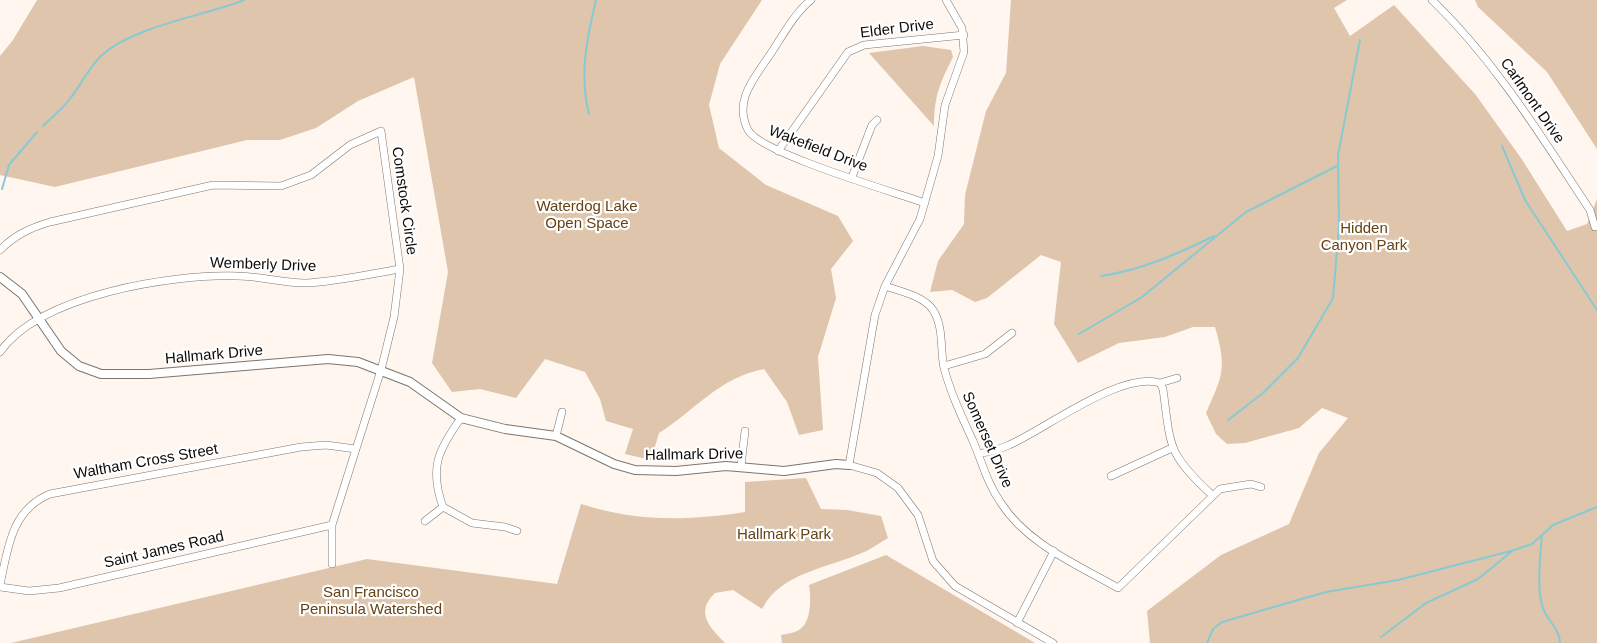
<!DOCTYPE html>
<style>
body{margin:0}
canvas{display:block;background:#fef6ef}
</style>
<canvas width="1597" height="643"></canvas>
<script>
const ctx = document.querySelector('canvas').getContext('2d');
ctx.lineJoin = 'round';
function fillPath(path, color) {
  ctx.fillStyle = color;
  ctx.fill(path, 'evenodd');
}
function strokePath(path, color, width, dash) {
  ctx.strokeStyle = color;
  ctx.lineWidth = width;
  ctx.lineCap = dash ? 'butt' : 'round';
  ctx.setLineDash(dash || []);
  ctx.stroke(path);
}
function drawText(font, color, halo, rows, align = 'center') {
  ctx.font = font + ' Arial,sans-serif';
  ctx.lineWidth = 4.5;
  ctx.setLineDash([]);
  ctx.textBaseline = 'middle';
  ctx.strokeStyle = halo;
  ctx.fillStyle = color;
  for (const [text, x, y, turn = 0] of rows) {
    ctx.save();
    ctx.translate(x, y);
    ctx.rotate((+turn || 0) * Math.PI / 180);
    ctx.textAlign = isNaN(turn) ? turn : align;
    if (halo) ctx.strokeText(text, 0, 0);
    ctx.fillText(text, 0, 0);
    ctx.restore();
  }
}
fillPath(new Path2D(`
 M 37,0 L 762,0 L 720,64 L 709,105 L 719,148 L 766,185 L 838,216 L 853,241 L 831,269 L 836,298 L 818,357 L 823,430 L 799,435 L 787,402 L 764,369 C 718,378 697,409 659,433 L 651,460 L 625,454 L 633,429 L 606,421 L 600,399 L 585,372 L 545,359 L 516,398 L 480,389 L 452,392 L 432,363 L 448,272 L 414,77 L 358,101 L 316,128 L 280,140 L 247,140 L 55,187 L 0,175 L 0,56 L 13,40 Z
 M 1011,0 L 1347,0 L 1334,8 L 1350,36 L 1394,5 L 1475,94 L 1521,158 L 1567,231 L 1587,224 L 1597,199 L 1597,643 L 1150,643 L 1147,611 L 1221,555 L 1289,524 L 1319,453 L 1348,418 L 1322,408 L 1299,428 L 1245,443 L 1227,444 L 1216,434 L 1206,413 C 1223,375 1227,368 1215,327 L 1193,327 L 1165,337 L 1119,343 L 1078,363 L 1054,324 L 1061,262 L 1041,255 L 987,298 L 975,302 L 952,290 L 930,292 L 938,261 L 964,224 L 965,195 L 986,111 L 1006,73 Z
 M 1475,0 L 1597,0 L 1597,149 L 1547,72 L 1478,7 Z
 M 923,46 L 951,50 L 953,57 C 940,83 934,96 934,126 L 869,53 Z
 M 806,478 L 821,509 L 847,510 L 881,516 L 888,538 C 880,542 872,549 864,552 C 829,568 781,572 762,609 L 733,590 L 715,593 C 695,612 709,627 725,643 L 11,643 L 367,559 L 557,584 L 581,504 C 637,522 688,521 745,512 L 745,482 Z
 M 886,555 L 1035,643 L 782,643 L 781,635 C 786,634 794,633 799,630 C 812,622 811,597 809,585 Z`), '#dec5ab');
strokePath(new Path2D(`
 M 589,114 C 579,75 587,38 596,0
 M 43,126 C 52,117 62,109 69,100 C 81,85 89,67 102,55 C 134,26 204,16 244,0
 M 1502,146 L 1525,200 L 1597,310
 M 2,189 L 9,165 L 37,132
 M 1101,276 C 1142,270 1177,254 1214,236
 M 1079,334 L 1142,297 L 1246,212 L 1337,166
 M 1228,420 L 1263,393 L 1298,358 L 1333,298 L 1339,226 L 1338,155 L 1360,40
 M 1381,637 L 1426,603 L 1478,579 L 1511,552
 M 1207,643 L 1213,629 L 1222,622 L 1326,592 L 1398,580 L 1511,551 L 1532,544 L 1542,535
 M 1560,643 C 1560,628 1545,619 1542,605 C 1537,586 1540,556 1542,535 L 1553,525 L 1597,507`), '#87cad3', 2);
const minor = new Path2D(`
 M 811,0 C 793,14 780,41 767,59 C 752,81 734,102 748,130 C 760,153 894,192 925,203
 M 946,0 L 962,28 L 964,52 L 945,105 L 938,156 L 920,219 L 885,286 L 875,315 L 849,465 L 877,473 L 898,488 L 918,515 L 933,561 L 955,586 L 1053,643
 M 1432,0 C 1496,62 1541,136 1590,210 L 1595,227
 M 778,151 L 848,52 L 864,45 L 964,35
 M 852,177 L 872,125 L 877,120
 M 0,250 C 15,235 30,228 50,222 L 213,185 L 281,186 L 311,175 L 350,145 L 381,131 L 400,269 L 394,317 L 381,370 L 332,525 L 332,564
 M 885,286 C 899,291 924,296 933,310 C 944,327 940,350 944,368 C 951,394 962,417 973,441 C 982,462 987,483 1001,503 C 1027,544 1078,565 1118,588 L 1220,489 L 1251,484 L 1261,487
 M 0,352 C 40,295 171,274 237,276 C 260,276 282,283 305,283 C 336,282 369,274 400,269
 M 944,366 L 985,354 L 1012,333
 M 1160,383 L 1177,378
 M 556,436 L 562,412
 M 978,454 C 988,452 999,450 1009,445 C 1044,430 1122,370 1160,383 L 1163,389 C 1171,448 1167,453 1212,495
 M 741,466 L 745,431
 M 1111,476 L 1172,448
 M 443,507 L 472,523 L 505,527 L 517,531
 M 425,521 L 443,507 C 429,468 438,450 461,418
 M 0,585 C 8,548 11,510 50,494 L 301,447 L 326,445 L 356,449
 M 0,587 L 29,591 L 59,588 L 332,525
 M 1017,623 L 1054,551`);
const tertiary = new Path2D(`
 M 0,277 L 22,294 L 61,351 L 79,366 L 101,374 L 149,374 L 328,359 L 358,362 L 410,382 L 461,418 L 505,429 L 556,436 L 614,464 L 635,470 L 676,471 L 726,466 L 784,471 L 836,464 L 849,465`);
strokePath(minor, '#7c756f', 8);
strokePath(tertiary, '#7c756f', 10);
strokePath(minor, '#fff', 7);
strokePath(tertiary, '#fff', 8);
drawText('15px', '#0d0b09', '#fff', [
 ["Elder Drive",897,29,-7],
 ["Carlmont Drive",1532,101,55],
 ["Wakefield Drive",818,149,21],
 ["Comstock Circle",404,201,82],
 ["Wemberly Drive",263,265,2],
 ["Hallmark Drive",214,355,-5],
 ["Somerset Drive",987,440,66],
 ["Hallmark Drive",694,455,-1],
 ["Waltham Cross Street",146,462,-10],
 ["Saint James Road",164,550,-13]
]);
drawText('15px', '#674214', '#fff', [
 ["Waterdog Lake",587,207],
 ["Open Space",587,224],
 ["Hidden",1364,229],
 ["Canyon Park",1364,246],
 ["Hallmark Park",784,535],
 ["San Francisco",371,593],
 ["Peninsula Watershed",371,610]
]);
</script>
